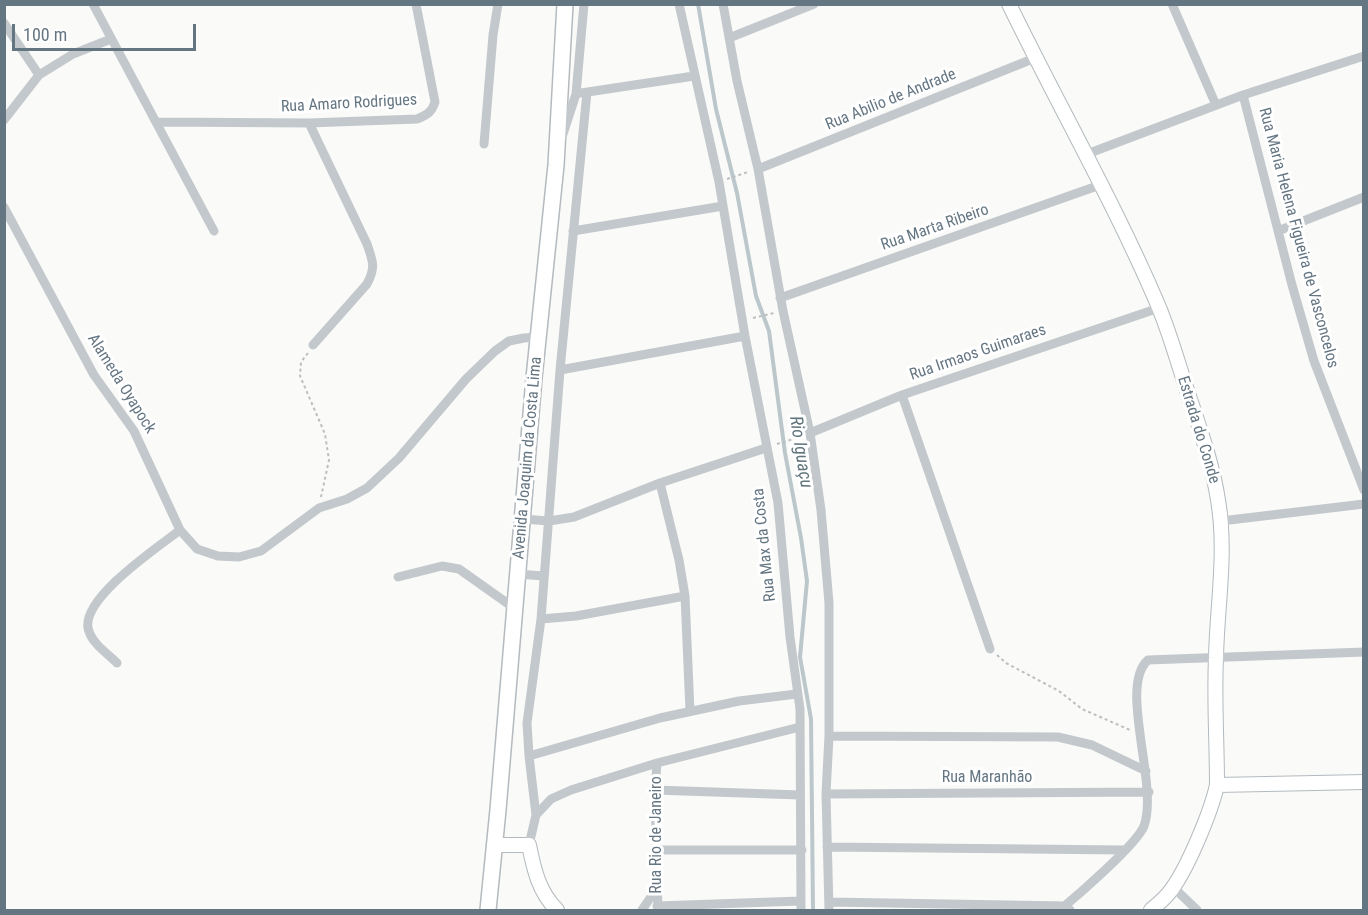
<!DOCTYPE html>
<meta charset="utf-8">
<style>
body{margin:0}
#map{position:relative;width:1368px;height:915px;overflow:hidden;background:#fafaf8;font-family:"Roboto Condensed",sans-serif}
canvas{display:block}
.frame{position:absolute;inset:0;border:6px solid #657683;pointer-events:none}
.scale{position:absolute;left:12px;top:24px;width:184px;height:27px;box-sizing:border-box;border:3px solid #657683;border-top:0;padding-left:8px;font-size:18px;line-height:21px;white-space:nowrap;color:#657683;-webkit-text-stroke:4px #fff;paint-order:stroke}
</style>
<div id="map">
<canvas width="1368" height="915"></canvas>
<div class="frame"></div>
<div class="scale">100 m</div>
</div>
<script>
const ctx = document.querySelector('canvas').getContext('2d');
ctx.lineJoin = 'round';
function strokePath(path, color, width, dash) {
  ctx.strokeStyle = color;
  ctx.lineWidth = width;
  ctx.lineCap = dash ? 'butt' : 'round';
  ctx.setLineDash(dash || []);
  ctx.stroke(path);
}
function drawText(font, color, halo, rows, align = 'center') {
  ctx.font = font + ' "Roboto Condensed",sans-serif';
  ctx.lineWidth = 6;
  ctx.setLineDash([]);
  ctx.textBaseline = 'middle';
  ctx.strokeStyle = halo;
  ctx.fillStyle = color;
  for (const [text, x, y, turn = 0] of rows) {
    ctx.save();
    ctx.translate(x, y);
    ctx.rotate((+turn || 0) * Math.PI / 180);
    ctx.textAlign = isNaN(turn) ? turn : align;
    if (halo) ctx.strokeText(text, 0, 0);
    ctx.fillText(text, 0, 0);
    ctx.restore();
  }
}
strokePath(new Path2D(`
 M 698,4 L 716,109 L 737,193 L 756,296 L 769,331 L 785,453 L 801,538 L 807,581 L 800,657 L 811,719 L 813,910`), '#bbc7cb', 4);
const secondary = new Path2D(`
 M 1009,4 C 1058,105 1114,202 1158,305 C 1169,331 1177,360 1186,387 C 1198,424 1212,461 1218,500 C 1227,553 1217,605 1216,658 C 1214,700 1217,743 1217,785 C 1211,812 1186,873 1168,894 C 1163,900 1157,905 1151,910
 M 1217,785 L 1364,782
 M 494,845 L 529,845 C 534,870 539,892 557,910`);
const primary = new Path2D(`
 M 488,910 L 498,810 L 534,378 L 556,165 L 565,4`);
strokePath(secondary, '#b3babf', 16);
strokePath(primary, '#b5babe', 18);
strokePath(new Path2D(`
 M 727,179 L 748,172
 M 753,318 L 774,313
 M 308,353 L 301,362 L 300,376 L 325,434 L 329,460 L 321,497
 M 777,444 L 800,437
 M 997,655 L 1006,663 L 1059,691 L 1082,709 L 1130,730`), '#bbbfc2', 2, [3, 3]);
strokePath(new Path2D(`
 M 93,4 L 214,231
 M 679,4 L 719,182 L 745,336 L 778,503 L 790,637 L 800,709 L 801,910
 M 723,4 L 737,81 L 758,169 L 783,311 L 810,433 L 821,510 L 829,603 L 829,736 L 826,794 L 829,910
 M 1172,4 L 1216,105
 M 4,23 L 39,75
 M 729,38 L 814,4
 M 581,93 L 694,76
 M 1243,95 L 1292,285 L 1314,361 L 1364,490
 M 4,120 L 39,75 L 73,54 L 111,39
 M 157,122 L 309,123 L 417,119 C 427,115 432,112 435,102 L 416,4
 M 309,123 L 367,244 C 373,262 376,267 367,284 L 313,345
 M 562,137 L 576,94 L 584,4
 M 484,144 L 493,35 L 498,4
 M 1087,154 L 1243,95 L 1364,56
 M 758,169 L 1035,58
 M 4,207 L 94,375 L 134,431 L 180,530 L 197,549 L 218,556 L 239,557 L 261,551 L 319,508 L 347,499 L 367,488 L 399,458 L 466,379 L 495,351 L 509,341 L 524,338 L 539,337
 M 573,231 L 723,206
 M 1278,231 L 1364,197
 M 780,298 L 1100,185
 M 560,370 L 745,336
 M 902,395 L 990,649
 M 810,433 L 902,395 L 1159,308
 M 660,483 L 679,560 L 685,596 L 690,711
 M 523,519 L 549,521 L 574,517 L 660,483 L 766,448
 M 1221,521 L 1364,504
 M 517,574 L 544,576
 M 398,577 L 442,566 L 459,569 L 514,608
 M 541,619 L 576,616 L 685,596
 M 117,663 C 107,653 91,643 88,628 C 83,597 157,548 180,530
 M 829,736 L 1058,737 L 1092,745 L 1146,771
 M 529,756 L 660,718 L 739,701 L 797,694
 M 657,763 L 655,790 L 658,910
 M 655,790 L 800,795
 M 826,794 L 1149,792
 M 536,815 L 529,756 L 527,723 L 541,619 L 560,370 L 587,92
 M 529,845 L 536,815 L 551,799 L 571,790 L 657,763 L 800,727
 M 827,847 L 1125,850
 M 656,850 L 802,850
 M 1173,887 L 1197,910
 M 829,902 L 1066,906 L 1070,910
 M 657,906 L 801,901
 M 642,910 L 657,888
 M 1060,910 C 1078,895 1137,844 1144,826 C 1159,784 1118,686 1148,660 L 1364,652`), '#c3c8cc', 9);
strokePath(secondary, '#fff', 14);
strokePath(primary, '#fff', 15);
drawText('16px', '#657683', '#fff', [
 ["Rua Abilio de Andrade",891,100,-22],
 ["Rua Amaro Rodrigues",349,104,-3],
 ["Rua Marta Ribeiro",935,228,-19],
 ["Rua Maria Helena Figueira de Vasconcelos",1298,238,75],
 ["Rua Irmaos Guimaraes",978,353,-19],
 ["Alameda Oyapock",121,384,58],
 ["Estrada do Conde",1198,430,73],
 ["Avenida Joaquim da Costa Lima",528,458,-85],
 ["Rua Max da Costa",765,545,-96],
 ["Rua Maranhão",987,778],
 ["Rua Rio de Janeiro",657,835,-90]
]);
drawText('italic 18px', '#60757c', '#fff', [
 ["Rio Iguaçu",800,452,81]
]);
</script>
